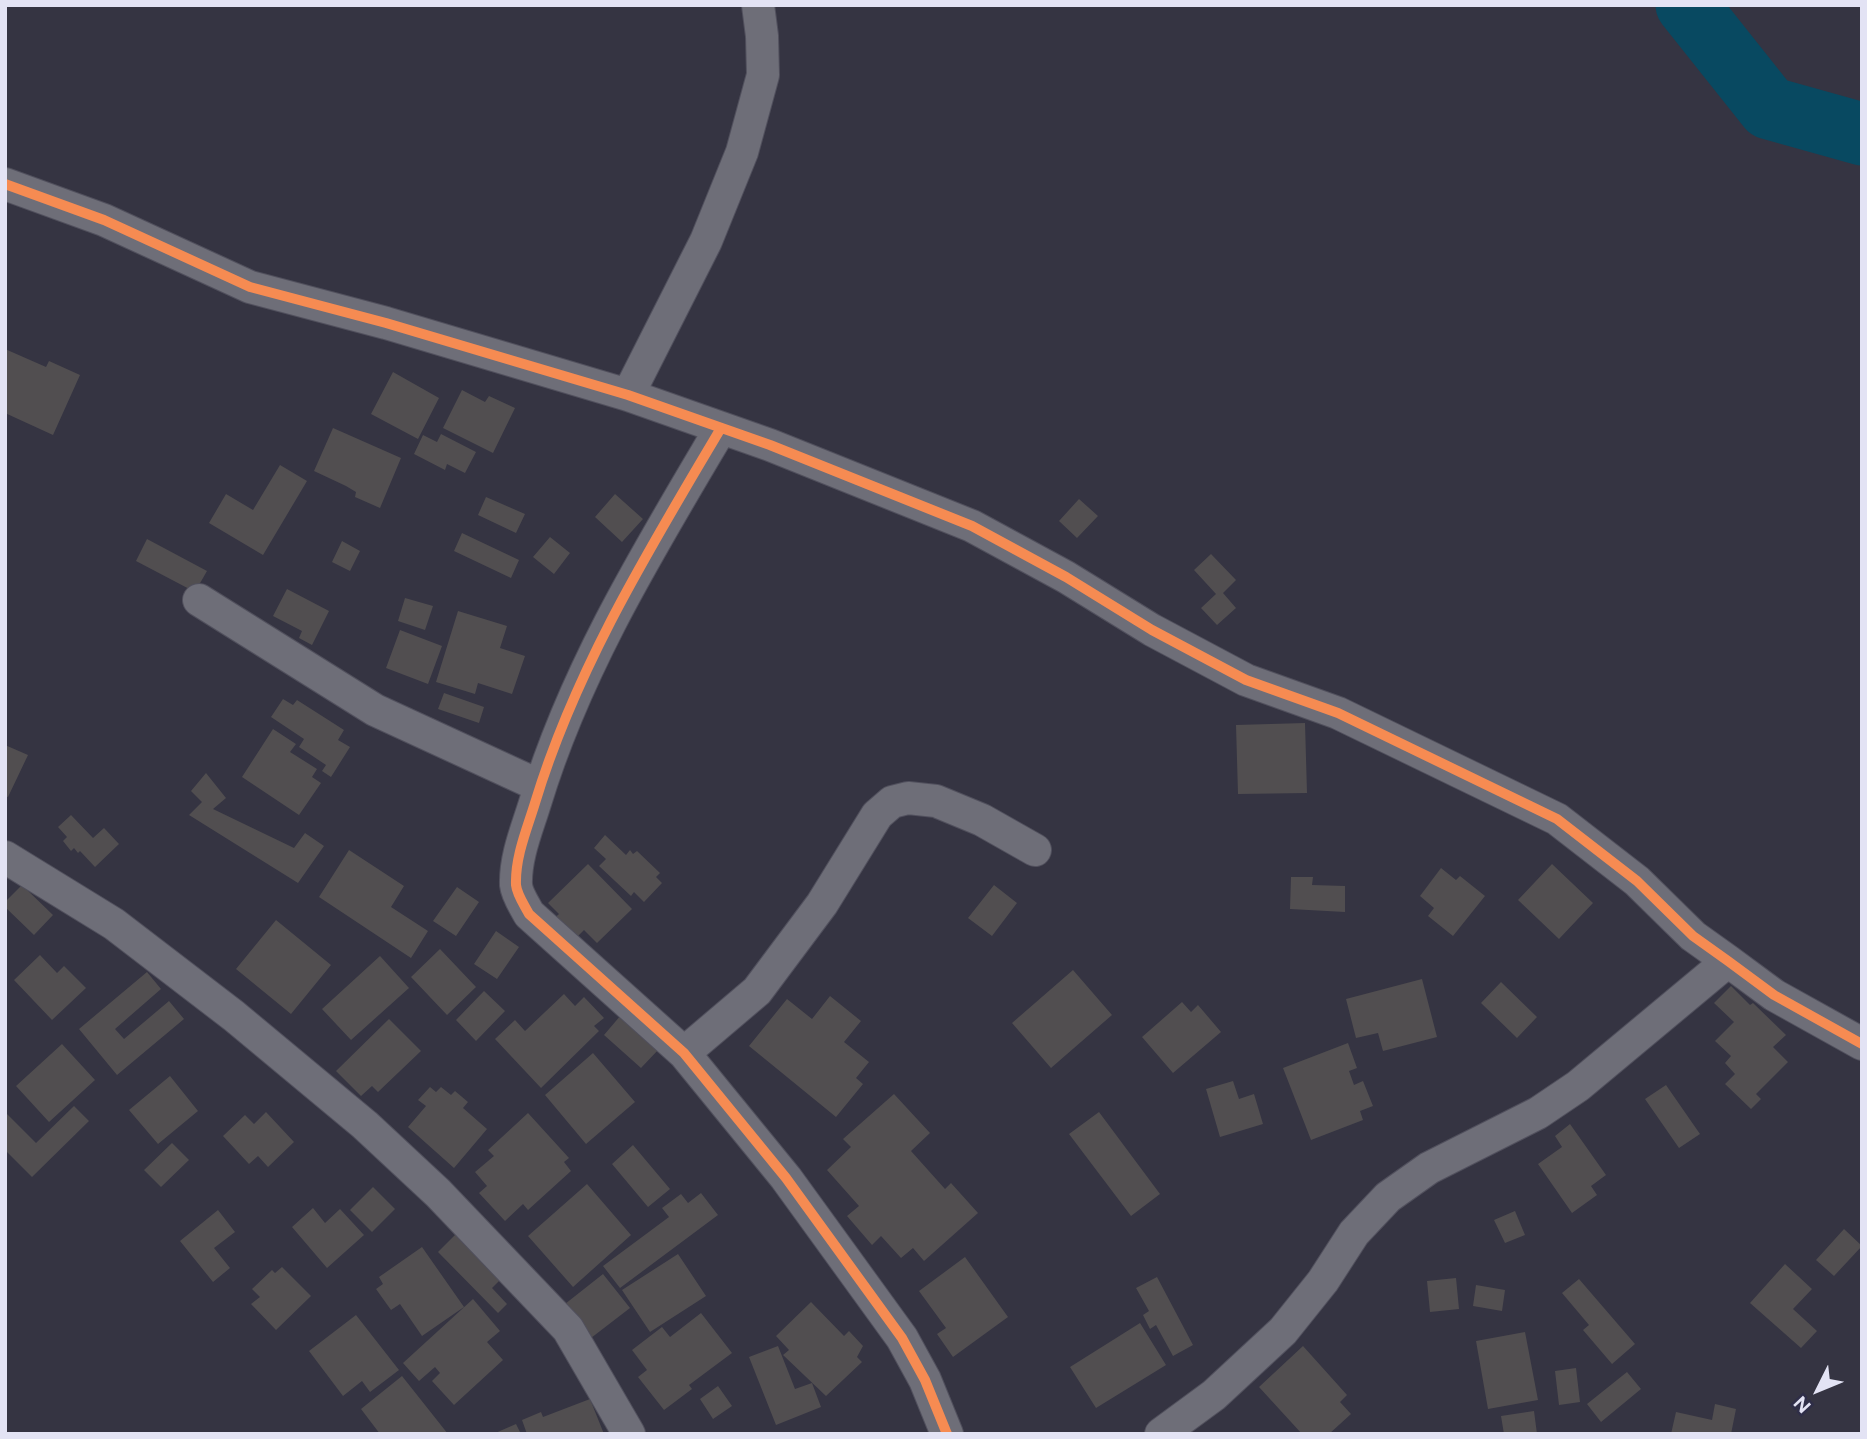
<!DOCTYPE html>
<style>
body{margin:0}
#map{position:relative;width:1867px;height:1439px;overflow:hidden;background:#353442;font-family:Figtree,sans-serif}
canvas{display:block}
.frame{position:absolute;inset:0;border:7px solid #e3e3f4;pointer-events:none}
.north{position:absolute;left:1783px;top:1355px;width:70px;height:70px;-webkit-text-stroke:5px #2f2e48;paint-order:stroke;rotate:227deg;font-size:19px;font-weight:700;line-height:28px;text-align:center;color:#e3e3f4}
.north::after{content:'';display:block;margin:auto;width:24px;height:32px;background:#e3e3f4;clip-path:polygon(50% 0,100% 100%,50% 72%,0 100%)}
</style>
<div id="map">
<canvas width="1867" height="1439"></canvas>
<div class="frame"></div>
<div class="north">N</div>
</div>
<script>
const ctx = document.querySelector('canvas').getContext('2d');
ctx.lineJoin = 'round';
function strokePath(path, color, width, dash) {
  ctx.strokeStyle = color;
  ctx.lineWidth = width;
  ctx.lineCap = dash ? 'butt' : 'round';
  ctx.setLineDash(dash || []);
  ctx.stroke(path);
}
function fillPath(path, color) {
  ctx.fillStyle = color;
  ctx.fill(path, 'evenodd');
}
strokePath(new Path2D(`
 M 1687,5 L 1769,108 L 1862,134`), '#084961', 63);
fillPath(new Path2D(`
 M 5,349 L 46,367 L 49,361 L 80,375 L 53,435 L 5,413 Z
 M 393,372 L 439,398 L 418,439 L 371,414 Z
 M 462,390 L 485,402 L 489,396 L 515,408 L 493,453 L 443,428 Z
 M 333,428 L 401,458 L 380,508 L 355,497 L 356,492 L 346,486 L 314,471 Z
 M 441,434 L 476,452 L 465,473 L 447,464 L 445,470 L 414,454 L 423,435 L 437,442 Z
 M 280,465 L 307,481 L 263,555 L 209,523 L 226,494 L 253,510 Z
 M 615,494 L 643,519 L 622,542 L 595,517 Z
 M 486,497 L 525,514 L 516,533 L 478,515 Z
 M 1079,499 L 1098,516 L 1077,538 L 1059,521 Z
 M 462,533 L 519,560 L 511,578 L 454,551 Z
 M 550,537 L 570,553 L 554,574 L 533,557 Z
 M 147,539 L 207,571 L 195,592 L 136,561 Z
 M 342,541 L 360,551 L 350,571 L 332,562 Z
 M 1211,554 L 1236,580 L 1223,593 L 1236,608 L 1217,625 L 1201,608 L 1216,594 L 1194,570 Z
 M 287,589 L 329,611 L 312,645 L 299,638 L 302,631 L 273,616 Z
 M 405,598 L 433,606 L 425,630 L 398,621 Z
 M 458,611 L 507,626 L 500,648 L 525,656 L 512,694 L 478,683 L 475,694 L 436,682 Z
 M 400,630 L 442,646 L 428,684 L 386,668 Z
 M 444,693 L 484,707 L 479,723 L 438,709 Z
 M 283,699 L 293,705 L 297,700 L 344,730 L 338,740 L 350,747 L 331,777 L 322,771 L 326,765 L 299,747 L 304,739 L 271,717 Z
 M 1305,723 L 1307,793 L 1238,794 L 1236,725 Z
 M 273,729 L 296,744 L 290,752 L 317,769 L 312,777 L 321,783 L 299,815 L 242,777 Z
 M 5,745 L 28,755 L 8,797 L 5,796 Z
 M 206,773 L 226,798 L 213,809 L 294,848 L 305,833 L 324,846 L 298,883 L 189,815 L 202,802 L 191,791 Z
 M 71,815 L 93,838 L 104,828 L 119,844 L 95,867 L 80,851 L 78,853 L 74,848 L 71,851 L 63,841 L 67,837 L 58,827 Z
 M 605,835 L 626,855 L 630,850 L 633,854 L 637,851 L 660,873 L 656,877 L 662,883 L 644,902 L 634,892 L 631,896 L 599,866 L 606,859 L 594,848 Z
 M 349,850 L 404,886 L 391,907 L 428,931 L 411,958 L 319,897 Z
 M 588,864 L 632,909 L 597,943 L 584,930 L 571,943 L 550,922 L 559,914 L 548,903 Z
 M 1552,864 L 1593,903 L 1559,939 L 1518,900 Z
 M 1441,868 L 1456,880 L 1460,876 L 1485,896 L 1453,936 L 1428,916 L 1434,908 L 1420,896 Z
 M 1291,877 L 1313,877 L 1312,885 L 1345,886 L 1345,912 L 1290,909 Z
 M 22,885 L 53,915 L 34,935 L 5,907 L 5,902 Z
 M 994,885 L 1017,903 L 992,936 L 968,918 Z
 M 457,887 L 479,902 L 456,936 L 433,921 Z
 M 276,920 L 331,965 L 291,1014 L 236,969 Z
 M 496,931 L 519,947 L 497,979 L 474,964 Z
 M 440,949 L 476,987 L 447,1015 L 411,977 Z
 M 40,955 L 57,973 L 64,966 L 86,988 L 52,1020 L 14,980 Z
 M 380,956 L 409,988 L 351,1040 L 322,1009 Z
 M 1073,970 L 1112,1015 L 1051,1068 L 1012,1023 Z
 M 147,972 L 161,989 L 115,1029 L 124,1039 L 169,1001 L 184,1019 L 117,1075 L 79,1029 Z
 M 1422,979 L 1437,1037 L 1383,1051 L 1378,1033 L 1356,1038 L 1346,999 Z
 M 1501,982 L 1537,1017 L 1517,1038 L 1481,1003 Z
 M 1731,986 L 1750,1005 L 1753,1003 L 1786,1035 L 1773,1047 L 1788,1062 L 1756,1094 L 1761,1099 L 1751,1109 L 1725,1084 L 1735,1074 L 1725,1063 L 1731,1056 L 1715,1041 L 1734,1022 L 1714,1003 Z
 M 484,991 L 505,1011 L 476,1041 L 456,1020 Z
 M 564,994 L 575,1006 L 584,997 L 604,1018 L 594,1026 L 599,1031 L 541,1088 L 495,1039 L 515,1020 L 525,1031 Z
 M 830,996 L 861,1021 L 844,1042 L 869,1062 L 856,1078 L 863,1084 L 836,1117 L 749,1046 L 787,999 L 812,1019 Z
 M 1182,1002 L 1191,1012 L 1198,1005 L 1221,1032 L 1173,1073 L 1142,1037 Z
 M 621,1015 L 659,1049 L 641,1068 L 604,1035 Z
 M 389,1019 L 421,1051 L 378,1092 L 372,1086 L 361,1096 L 336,1071 Z
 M 1348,1043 L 1357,1068 L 1349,1071 L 1354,1085 L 1363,1081 L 1373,1106 L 1360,1111 L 1363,1120 L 1311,1140 L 1283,1068 Z
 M 62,1044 L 95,1080 L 49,1122 L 16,1086 Z
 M 593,1053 L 635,1102 L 586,1144 L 545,1095 Z
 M 170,1076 L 198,1111 L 158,1144 L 129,1110 Z
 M 1233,1081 L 1239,1099 L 1254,1094 L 1263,1124 L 1220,1137 L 1206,1089 Z
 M 1666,1085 L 1700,1134 L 1679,1148 L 1645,1099 Z
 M 430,1087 L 436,1092 L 441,1087 L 451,1095 L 455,1091 L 468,1102 L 463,1108 L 487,1129 L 454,1168 L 408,1127 L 426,1106 L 418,1100 Z
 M 894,1094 L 930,1133 L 911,1151 L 945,1189 L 951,1183 L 978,1213 L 924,1261 L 913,1248 L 901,1258 L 881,1236 L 872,1245 L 847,1216 L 859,1206 L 827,1170 L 851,1147 L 843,1139 Z
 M 74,1106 L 89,1121 L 32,1177 L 5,1150 L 5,1112 L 36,1143 Z
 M 266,1112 L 294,1142 L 268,1167 L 258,1156 L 249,1164 L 223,1136 L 245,1115 L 254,1124 Z
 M 1099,1112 L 1160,1194 L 1131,1216 L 1069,1134 Z
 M 528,1113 L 569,1158 L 564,1162 L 571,1171 L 528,1210 L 523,1204 L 505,1221 L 479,1193 L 487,1186 L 475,1172 L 494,1156 L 488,1150 Z
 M 1570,1124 L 1606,1175 L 1591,1186 L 1597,1195 L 1572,1213 L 1538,1164 L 1562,1147 L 1555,1136 Z
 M 172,1143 L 189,1160 L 161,1187 L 144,1170 Z
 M 633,1145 L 670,1189 L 648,1207 L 612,1164 Z
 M 587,1184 L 631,1235 L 573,1287 L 528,1236 Z
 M 373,1187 L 395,1209 L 372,1232 L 350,1210 Z
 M 701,1193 L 718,1215 L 620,1288 L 603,1266 L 669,1217 L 662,1208 L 681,1194 L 688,1203 Z
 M 313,1208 L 325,1223 L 340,1209 L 364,1235 L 327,1268 L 292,1227 Z
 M 218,1210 L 235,1232 L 214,1248 L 230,1268 L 213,1282 L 180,1241 Z
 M 1515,1211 L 1525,1235 L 1505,1243 L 1494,1220 Z
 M 1844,1229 L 1862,1246 L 1834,1276 L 1816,1260 Z
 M 456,1234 L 501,1279 L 492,1288 L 507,1304 L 498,1313 L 438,1252 Z
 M 422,1247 L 464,1307 L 422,1336 L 400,1304 L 391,1310 L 376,1289 L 383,1284 L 379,1277 Z
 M 678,1254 L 706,1296 L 650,1332 L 622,1290 Z
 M 965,1257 L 1008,1317 L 953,1357 L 937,1334 L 946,1328 L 919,1291 Z
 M 1785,1264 L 1812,1289 L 1793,1309 L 1817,1331 L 1801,1348 L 1750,1303 Z
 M 282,1267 L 311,1296 L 276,1330 L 251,1304 L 260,1297 L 252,1289 L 272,1270 L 275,1273 Z
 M 603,1274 L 630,1308 L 591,1338 L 565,1304 Z
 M 1157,1277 L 1193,1345 L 1173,1356 L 1156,1325 L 1150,1329 L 1143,1315 L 1149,1311 L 1136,1288 Z
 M 1456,1278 L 1459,1309 L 1430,1312 L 1427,1281 Z
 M 1579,1279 L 1635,1344 L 1612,1364 L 1583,1330 L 1589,1325 L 1562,1293 Z
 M 1476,1285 L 1505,1290 L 1502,1311 L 1473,1306 Z
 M 473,1299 L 500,1331 L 487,1342 L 503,1360 L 454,1405 L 432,1381 L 440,1373 L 435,1367 L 419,1381 L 403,1363 Z
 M 811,1302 L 844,1336 L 849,1331 L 863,1346 L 857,1357 L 862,1362 L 826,1396 L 783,1355 L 789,1350 L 776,1336 Z
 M 701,1313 L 732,1353 L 689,1385 L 692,1389 L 664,1410 L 638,1377 L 647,1370 L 632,1350 L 662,1327 L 670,1337 Z
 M 356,1315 L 399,1370 L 370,1392 L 362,1381 L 343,1396 L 309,1351 Z
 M 1140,1323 L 1166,1365 L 1096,1408 L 1070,1367 Z
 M 1525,1332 L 1538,1400 L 1488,1409 L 1476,1341 Z
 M 778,1346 L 795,1389 L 812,1383 L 821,1407 L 776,1425 L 749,1357 Z
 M 1303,1346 L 1347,1395 L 1340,1402 L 1351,1414 L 1329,1434 L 1302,1434 L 1259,1387 Z
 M 1576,1368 L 1580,1402 L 1559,1405 L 1555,1371 Z
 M 1627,1372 L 1641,1389 L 1601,1422 L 1587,1404 Z
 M 402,1376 L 448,1434 L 380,1434 L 361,1409 Z
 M 718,1386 L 732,1406 L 713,1419 L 700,1399 Z
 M 590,1399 L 604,1434 L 527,1434 L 522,1420 L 541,1412 L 543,1417 Z
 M 1715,1404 L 1736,1409 L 1731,1434 L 1671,1434 L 1676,1412 L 1712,1420 Z
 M 1534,1411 L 1537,1434 L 1504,1434 L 1501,1416 Z
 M 516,1424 L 521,1434 L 493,1434 Z`), '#514e50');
const street = new Path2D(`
 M 5,184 L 104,220 L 250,287 L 386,323 L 628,395 L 770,445 L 972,526 L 1066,577 L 1152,630 L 1246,680 L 1338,713 L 1557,819 L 1637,881 L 1693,936 L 1728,961 L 1774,995 L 1862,1044
 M 628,395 L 706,241 L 742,152 L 763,75 L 762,36 L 758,5
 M 721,428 C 650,548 576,668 535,803 C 527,829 515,857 516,885 C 517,895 525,906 529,914 L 684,1053 L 786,1178 L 902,1338 L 925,1380 L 947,1434
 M 199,600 L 375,710 L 540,786
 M 5,857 L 114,924 L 234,1016 L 365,1125 L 438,1193 L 568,1329 L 629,1434
 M 684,1053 L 757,991 L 822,904 L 877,815 L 892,802 L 908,798 L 936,801 L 982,820 L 1035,850
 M 1161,1434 L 1214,1395 L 1283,1331 L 1323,1281 L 1354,1233 L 1388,1197 L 1429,1168 L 1538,1113 L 1578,1086 L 1728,961`);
strokePath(street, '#51505d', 34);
strokePath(street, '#6e6e78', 32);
strokePath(new Path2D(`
 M 5,184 L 104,220 L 250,287 L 386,323 L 628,395 L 770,445 L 972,526 L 1066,577 L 1152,630 L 1246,680 L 1338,713 L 1557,819 L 1637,881 L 1693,936 L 1728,961 L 1774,995 L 1862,1044
 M 721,428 C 650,548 576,668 535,803 C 527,829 515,857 516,885 C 517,895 525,906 529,914 L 684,1053 L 786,1178 L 902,1338 L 925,1380 L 947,1434`), '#f68b52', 10);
</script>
